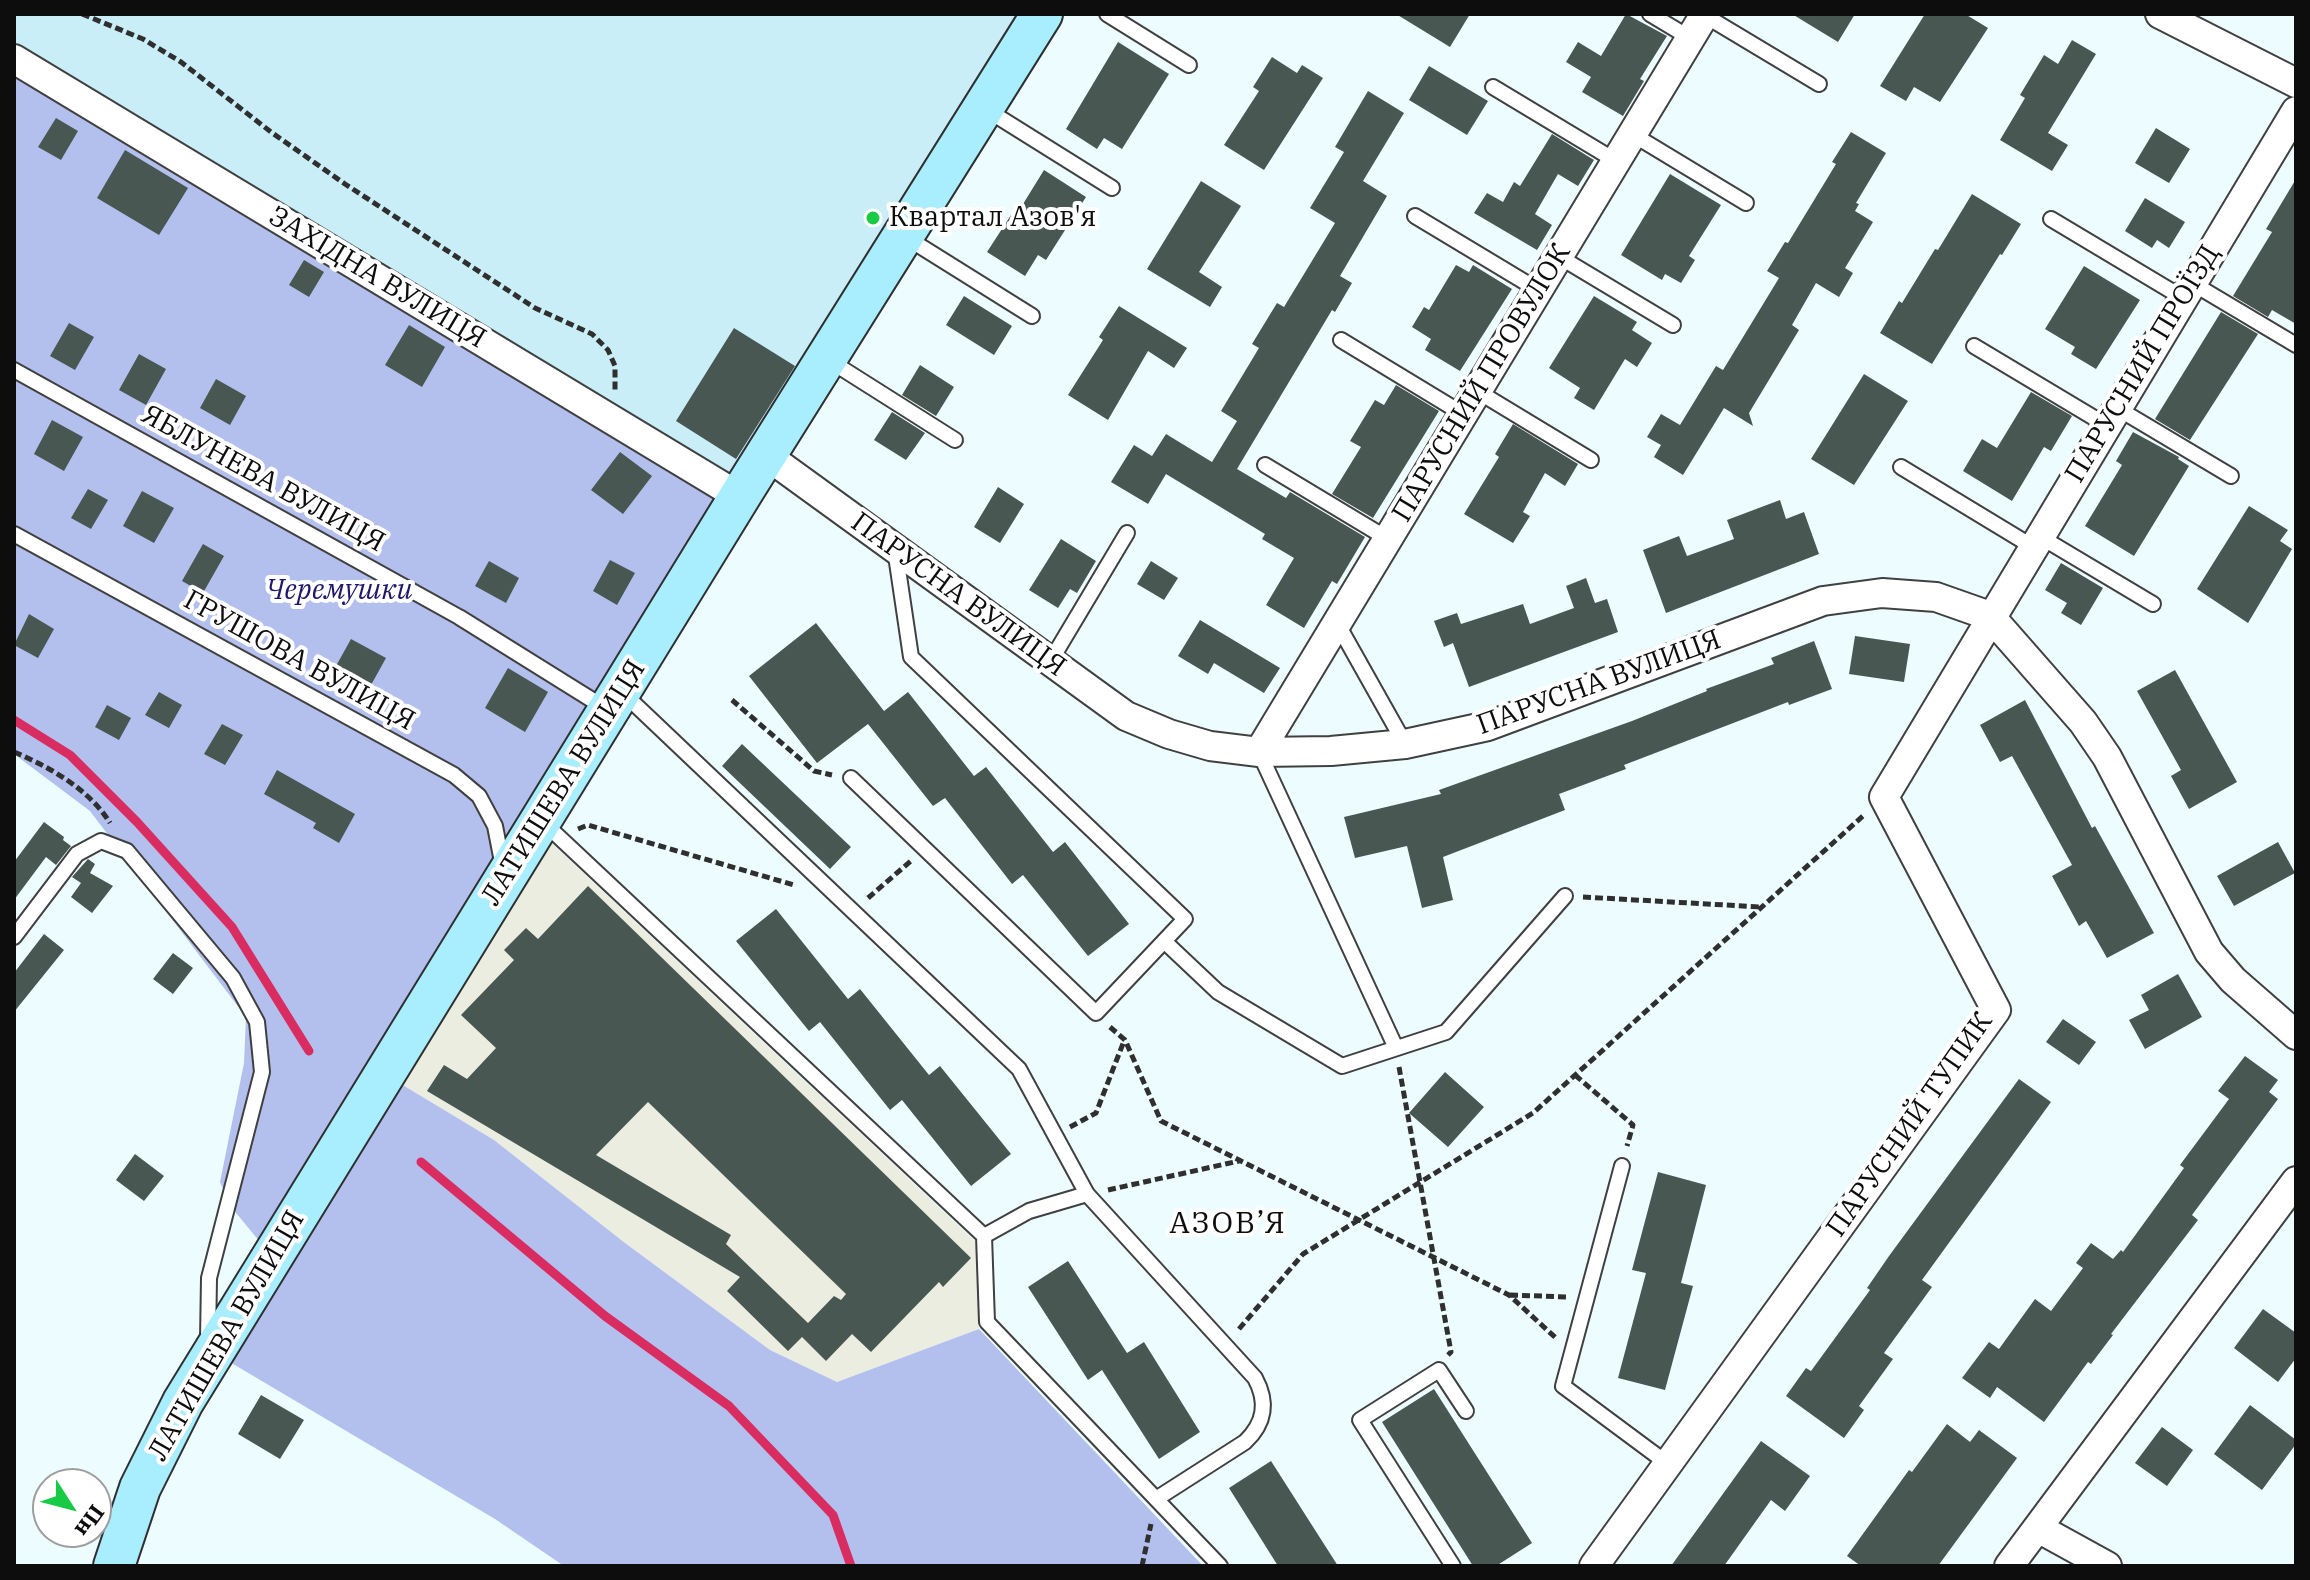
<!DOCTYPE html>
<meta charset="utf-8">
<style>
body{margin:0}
#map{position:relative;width:2310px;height:1580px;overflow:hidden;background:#edfdff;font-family:"IBM Plex Serif",serif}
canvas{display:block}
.frame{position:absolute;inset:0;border:16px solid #0d0d0d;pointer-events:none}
.north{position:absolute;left:32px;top:1468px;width:80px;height:80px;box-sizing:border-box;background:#fff;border:2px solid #9e9e9e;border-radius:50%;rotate:126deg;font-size:22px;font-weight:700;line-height:32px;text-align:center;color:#0d0d0d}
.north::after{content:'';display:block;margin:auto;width:28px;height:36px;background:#18ca45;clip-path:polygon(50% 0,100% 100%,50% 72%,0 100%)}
</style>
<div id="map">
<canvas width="2310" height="1580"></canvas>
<div class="frame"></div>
<div class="north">Пн</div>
</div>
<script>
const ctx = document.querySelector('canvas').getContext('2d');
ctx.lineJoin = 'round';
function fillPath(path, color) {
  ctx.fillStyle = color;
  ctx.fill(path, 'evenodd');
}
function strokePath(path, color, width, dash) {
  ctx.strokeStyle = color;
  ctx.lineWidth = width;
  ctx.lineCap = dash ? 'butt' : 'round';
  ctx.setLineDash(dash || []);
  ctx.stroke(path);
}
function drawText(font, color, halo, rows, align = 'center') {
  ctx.font = font + ' "IBM Plex Serif",serif';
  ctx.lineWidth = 8;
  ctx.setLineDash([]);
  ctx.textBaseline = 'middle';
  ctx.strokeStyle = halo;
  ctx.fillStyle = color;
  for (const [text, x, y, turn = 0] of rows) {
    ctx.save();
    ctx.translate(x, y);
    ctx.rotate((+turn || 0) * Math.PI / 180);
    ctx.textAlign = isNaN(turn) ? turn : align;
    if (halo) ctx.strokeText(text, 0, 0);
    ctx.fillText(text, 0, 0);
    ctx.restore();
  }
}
fillPath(new Path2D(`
 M 546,838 L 976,1242 L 979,1329 L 837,1382 L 770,1350 L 625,1243 L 494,1140 L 396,1081 Z`), '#eaede0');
fillPath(new Path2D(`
 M 14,14 L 1042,14 L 745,488 L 14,48 Z`), '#caeef8');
fillPath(new Path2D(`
 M 14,73 L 721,496 L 260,1242 L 232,1208 L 220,1182 L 244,1063 L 246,1017 L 90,811 L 14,754 Z
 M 396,1081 L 494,1140 L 625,1243 L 770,1350 L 837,1382 L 979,1329 L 1203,1566 L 564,1566 L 495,1519 L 228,1361 Z`), '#b3c0ed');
strokePath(new Path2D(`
 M 14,720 L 70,755 L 137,822 L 232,927 L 309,1051
 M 421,1162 L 605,1316 L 729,1406 L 833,1515 L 851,1566`), '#d92d61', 9);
fillPath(new Path2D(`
 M 1396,14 L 1470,14 L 1450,47 Z
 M 1626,14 L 1667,36 L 1640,79 L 1644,81 L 1623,116 L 1582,92 L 1591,77 L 1566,62 L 1578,42 L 1601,56 Z
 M 1792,14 L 1855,14 L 1838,42 Z
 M 1925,14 L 1965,14 L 1988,28 L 1940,102 L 1914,87 L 1906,101 L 1880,86 Z
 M 2072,40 L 2096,54 L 2048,133 L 2068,145 L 2052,171 L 2000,140 L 2025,98 L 2020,95 L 2044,55 L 2058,64 Z
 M 1118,42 L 1169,74 L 1122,149 L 1104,138 L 1097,149 L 1066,129 Z
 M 1272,57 L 1297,73 L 1302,65 L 1323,78 L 1264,170 L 1224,145 L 1259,91 L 1253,87 Z
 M 1429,66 L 1488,101 L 1467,135 L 1409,100 Z
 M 1368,91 L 1404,113 L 1363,181 L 1387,196 L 1340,276 L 1352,283 L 1335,312 L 1332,310 L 1237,469 L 1286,498 L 1290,492 L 1365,537 L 1337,584 L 1332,581 L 1304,628 L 1266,605 L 1294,558 L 1262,539 L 1265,534 L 1166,474 L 1148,504 L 1111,482 L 1134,445 L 1152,456 L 1166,434 L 1212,462 L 1237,421 L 1221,411 L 1259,348 L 1252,344 L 1277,303 L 1284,307 L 1335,223 L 1310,208 L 1344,152 L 1335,147 Z
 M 56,118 L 78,131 L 61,160 L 38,147 Z
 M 2156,128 L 2190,149 L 2169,183 L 2135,163 Z
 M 1851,132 L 1886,153 L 1856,203 L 1859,204 L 1855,211 L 1873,222 L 1845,268 L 1853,273 L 1839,297 L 1816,283 L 1792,325 L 1799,330 L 1749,413 L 1753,426 L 1724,408 L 1683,475 L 1654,457 L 1661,445 L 1647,437 L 1661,414 L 1680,425 L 1716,366 L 1723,370 L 1779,278 L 1767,271 L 1785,242 L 1788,243 L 1836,164 L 1832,162 Z
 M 1552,134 L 1594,160 L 1578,186 L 1558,174 L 1535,214 L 1552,225 L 1537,250 L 1474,213 L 1487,193 L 1503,202 L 1514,182 L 1520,186 Z
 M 125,150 L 188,188 L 159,235 L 97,198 Z
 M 1044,170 L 1086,197 L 1046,260 L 1038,255 L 1025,276 L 987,252 L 1011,215 L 1015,217 Z
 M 1670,174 L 1721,205 L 1689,256 L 1695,260 L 1681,283 L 1665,274 L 1662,280 L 1621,255 Z
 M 2296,179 L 2296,324 L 2272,310 L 2268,317 L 2233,296 L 2272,232 L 2266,229 Z
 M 1201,181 L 1241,206 L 1199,272 L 1222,287 L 1210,307 L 1147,269 Z
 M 1972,194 L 2021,224 L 2002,255 L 2000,254 L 1932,364 L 1880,333 L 1899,301 L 1902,303 L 1935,249 L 1938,250 Z
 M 2145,198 L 2185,222 L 2169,248 L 2157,240 L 2152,248 L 2125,231 Z
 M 304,260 L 324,272 L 309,297 L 289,285 Z
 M 1456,265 L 1469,272 L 1473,265 L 1512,289 L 1460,371 L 1425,350 L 1431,339 L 1412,327 L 1424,307 L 1429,310 Z
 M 2084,266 L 2140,300 L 2096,369 L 2071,354 L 2075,347 L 2045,329 Z
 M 964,296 L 1012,326 L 994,355 L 946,325 Z
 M 1594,296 L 1637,322 L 1632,330 L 1652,343 L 1637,367 L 1625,359 L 1594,410 L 1574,398 L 1580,388 L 1549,368 Z
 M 1119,306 L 1187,348 L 1174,368 L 1148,351 L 1108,420 L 1068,395 L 1103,340 L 1099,337 Z
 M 2221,312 L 2258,334 L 2190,440 L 2155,419 Z
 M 69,323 L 94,337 L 75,370 L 50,356 Z
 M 409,325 L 445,347 L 422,387 L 385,365 Z
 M 734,328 L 795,366 L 736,459 L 676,421 Z
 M 139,354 L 166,369 L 146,405 L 119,390 Z
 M 920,365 L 954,387 L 936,416 L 902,395 Z
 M 1864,374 L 1908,401 L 1854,485 L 1811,459 Z
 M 216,379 L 246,396 L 230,425 L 200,408 Z
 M 1396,385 L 1439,411 L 1373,518 L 1332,494 L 1361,447 L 1350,441 L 1375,400 L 1384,405 Z
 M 2031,392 L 2072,416 L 2051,451 L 2044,447 L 2012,501 L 1963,471 L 1982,439 L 1997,448 Z
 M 892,412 L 925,433 L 906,460 L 874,440 Z
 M 52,420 L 83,437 L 64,471 L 34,454 Z
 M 1513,424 L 1578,464 L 1565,486 L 1545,473 L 1523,512 L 1530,516 L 1513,543 L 1464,514 L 1499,457 L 1495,454 Z
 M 2133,432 L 2179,457 L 2178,459 L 2189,466 L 2134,556 L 2085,526 L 2122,465 L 2116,461 Z
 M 620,452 L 652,476 L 623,514 L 591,490 Z
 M 998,487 L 1024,504 L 1000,543 L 974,527 Z
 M 88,489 L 108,500 L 91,529 L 71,518 Z
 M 142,491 L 174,508 L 154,543 L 123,526 Z
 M 1780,500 L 1786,519 L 1804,512 L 1819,554 L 1666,613 L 1643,550 L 1679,536 L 1687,556 L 1734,539 L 1727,520 Z
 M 2249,506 L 2288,530 L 2280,541 L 2292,549 L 2248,623 L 2197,589 Z
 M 1061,539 L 1096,561 L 1077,593 L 1070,589 L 1058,608 L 1029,590 Z
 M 203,544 L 224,556 L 203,593 L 182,581 Z
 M 610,560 L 635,573 L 617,605 L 593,591 Z
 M 489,561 L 519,578 L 506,603 L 475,586 Z
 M 1151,561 L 1178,578 L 1164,600 L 1137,584 Z
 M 2061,563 L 2103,588 L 2081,625 L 2061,613 L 2067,603 L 2045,590 Z
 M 1586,578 L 1595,603 L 1607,599 L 1618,632 L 1469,687 L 1453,643 L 1444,647 L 1434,621 L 1457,613 L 1461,624 L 1523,604 L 1530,624 L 1574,608 L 1566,586 Z
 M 29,614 L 54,629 L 38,658 L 14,645 Z
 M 1200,620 L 1280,668 L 1264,693 L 1214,663 L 1208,674 L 1178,656 Z
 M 816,623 L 884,711 L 908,692 L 974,776 L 986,767 L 1053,852 L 1065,842 L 1129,924 L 1088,956 L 1023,875 L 1012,884 L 945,798 L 933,806 L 868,724 L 817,763 L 749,676 Z
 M 1855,636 L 1910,644 L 1904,682 L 1849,674 Z
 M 351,639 L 386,658 L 371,685 L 336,666 Z
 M 1814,641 L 1832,689 L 1789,705 L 1788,702 L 1624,765 L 1626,769 L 1559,794 L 1565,810 L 1443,857 L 1453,900 L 1422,908 L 1407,846 L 1355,858 L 1344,817 L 1441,794 L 1439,790 L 1632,721 L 1707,691 L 1706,689 L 1774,664 L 1771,658 Z
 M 508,668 L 548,692 L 525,732 L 485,708 Z
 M 2175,670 L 2237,782 L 2189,809 L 2171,776 L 2181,770 L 2137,691 Z
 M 159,692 L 182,705 L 169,728 L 145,715 Z
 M 2025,700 L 2092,828 L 2095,826 L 2154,933 L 2107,958 L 2086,921 L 2079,926 L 2052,876 L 2072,865 L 2012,756 L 2000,762 L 1980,725 Z
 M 107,705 L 131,718 L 119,740 L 95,727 Z
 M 222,724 L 243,735 L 225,765 L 204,754 Z
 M 742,744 L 851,847 L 830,869 L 722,766 Z
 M 277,770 L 355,814 L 339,843 L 313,828 L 316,823 L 264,794 Z
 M 44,822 L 64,837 L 63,840 L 71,846 L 56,865 L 46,857 L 14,900 L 14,862 Z
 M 2278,842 L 2295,873 L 2234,906 L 2217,876 Z
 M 88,859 L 95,864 L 90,873 L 113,886 L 92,913 L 71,897 L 81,883 L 72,877 Z
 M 588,886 L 971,1258 L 943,1287 L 939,1282 L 871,1352 L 852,1334 L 826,1361 L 802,1337 L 788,1351 L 727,1291 L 740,1277 L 427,1091 L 444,1065 L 467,1079 L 496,1048 L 461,1015 L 514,960 L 504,950 L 526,928 L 538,939 ZM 648,1102 L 846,1294 L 841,1300 L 834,1296 L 808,1323 L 726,1244 L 731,1235 L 596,1155 Z
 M 776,909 L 848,999 L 860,989 L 929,1075 L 940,1066 L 1011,1154 L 971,1186 L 902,1100 L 890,1110 L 820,1022 L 809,1031 L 736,941 Z
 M 44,934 L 64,950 L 14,1012 L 14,973 Z
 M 173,953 L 193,968 L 173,994 L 153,979 Z
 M 2178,974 L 2202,1017 L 2145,1049 L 2129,1020 L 2149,1010 L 2141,995 Z
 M 2063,1019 L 2096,1042 L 2079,1065 L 2046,1042 Z
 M 2245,1056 L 2278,1080 L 2269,1092 L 2278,1099 L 2192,1215 L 2198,1220 L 2111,1334 L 2113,1335 L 2091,1364 L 2088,1362 L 2044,1422 L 1997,1387 L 1990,1398 L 1962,1378 L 1989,1342 L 1999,1349 L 2035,1299 L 2051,1311 L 2083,1268 L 2076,1263 L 2091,1243 L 2113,1259 L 2121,1250 L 2123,1252 L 2184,1168 L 2180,1165 L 2229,1099 L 2218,1091 Z
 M 1445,1072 L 1484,1107 L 1448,1147 L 1409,1113 Z
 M 2019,1079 L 2051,1102 L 1922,1280 L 1932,1287 L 1884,1353 L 1893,1359 L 1859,1406 L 1864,1410 L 1844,1438 L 1786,1396 L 1806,1368 L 1811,1371 L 1870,1290 L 1867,1288 L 1889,1256 Z
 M 135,1154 L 164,1176 L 144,1201 L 116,1180 Z
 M 1658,1172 L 1706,1185 L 1681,1283 L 1693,1286 L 1665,1390 L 1618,1378 L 1646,1273 L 1632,1270 Z
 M 1068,1261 L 1127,1353 L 1144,1342 L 1200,1432 L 1159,1459 L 1102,1370 L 1088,1380 L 1028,1287 Z
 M 2263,1309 L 2296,1333 L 2296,1358 L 2278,1382 L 2234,1348 Z
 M 1434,1389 L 1532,1543 L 1496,1566 L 1473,1566 L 1382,1422 Z
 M 261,1395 L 304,1420 L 280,1459 L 238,1434 Z
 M 2250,1405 L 2296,1440 L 2296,1444 L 2262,1490 L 2214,1454 Z
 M 1947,1424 L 1970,1442 L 1979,1430 L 2017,1458 L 1938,1566 L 1861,1566 L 1847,1556 L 1909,1470 L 1912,1472 Z
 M 2162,1427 L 2193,1450 L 2167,1486 L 2135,1463 Z
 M 1761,1441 L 1810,1476 L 1785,1511 L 1771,1500 L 1724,1566 L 1671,1566 Z
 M 1271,1461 L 1338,1566 L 1278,1566 L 1229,1488 Z`), '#485752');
const lane = new Path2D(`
 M 1107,14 L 1189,65
 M 1650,14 L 1690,38
 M 1704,15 L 1819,84
 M 1493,87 L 1616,161
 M 984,108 L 1112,188
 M 1632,134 L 1746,203
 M 1415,216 L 1538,290
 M 2051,219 L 2183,298
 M 904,236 L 1032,316
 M 1558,256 L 1673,325
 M 2192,283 L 2296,345
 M 1341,340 L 1463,414
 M 1974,346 L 2106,425
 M 827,359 L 955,440
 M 14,370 L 459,617 L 605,708
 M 1477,391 L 1591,460
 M 2117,408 L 2231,476
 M 1265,465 L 1388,539
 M 1901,467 L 2033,547
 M 14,534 L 454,775 L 479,796 L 495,826 L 503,867
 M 2039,536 L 2153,604
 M 1337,623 L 1405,744
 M 1050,662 L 1127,533
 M 623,693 L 1019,1069 L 1087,1194 L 1255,1378 C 1268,1402 1265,1423 1245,1442 L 1156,1499
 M 1259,752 L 1396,1048
 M 851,778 L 1096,1013 L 1185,919 L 911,657 L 895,549
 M 543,822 L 984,1236 L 987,1322 L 1220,1566
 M 14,937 L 77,854 L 101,841 L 127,851 L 233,978 L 257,1022 L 262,1072 L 209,1278 L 208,1340
 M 1164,941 L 1218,992 L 1342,1066 L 1446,1032 L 1565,896
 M 1622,1166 L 1563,1386 L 1668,1464
 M 984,1236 L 1029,1211 L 1087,1194
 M 1453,1566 L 1360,1420 L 1439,1370 L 1466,1411`);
const street = new Path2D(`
 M 2160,14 L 2296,83
 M 14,59 L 740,497
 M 766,455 L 1126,716 L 1169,734 L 1210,746 L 1259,752 L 1331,751 L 1405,744 L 1488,726 L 1823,601 L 1882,593 L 1936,597 L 1990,616 L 2083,722 L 2107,757 L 2209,952 L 2233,980 L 2296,1035
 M 1259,752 L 1705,14
 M 2038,1528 L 2107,1566
 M 1594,1566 L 1996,1010 L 1884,797 L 2296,111
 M 2009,1566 L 2296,1181`);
const secondary = new Path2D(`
 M 114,1566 L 140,1488 L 183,1402 L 745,488 L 1042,14`);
strokePath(lane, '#404040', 18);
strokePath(street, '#404040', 32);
strokePath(secondary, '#2f2f2f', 44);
strokePath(new Path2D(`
 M 82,14 L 143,39 L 181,62 L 271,132 L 345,184 L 535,308 L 592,334 L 608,350 L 615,366 L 615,392
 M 732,700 L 814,771 L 832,775
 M 14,752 C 50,767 90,790 110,823
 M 578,829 L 588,825 L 794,885
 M 1583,897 L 1761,907
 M 868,898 L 912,860
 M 1110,1027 L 1125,1040 L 1161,1121 L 1509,1295 L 1557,1339
 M 1399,1067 L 1451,1352 L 1448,1355
 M 1575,1075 L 1633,1125 L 1627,1146
 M 1070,1127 L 1096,1113 L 1124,1041
 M 1108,1190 L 1239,1161
 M 1510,1295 L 1568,1297
 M 1239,1329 L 1303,1254 L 1533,1113 L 1864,815
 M 1142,1566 L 1151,1524`), '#2f2f2f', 5, [8, 4]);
strokePath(lane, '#fff', 14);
strokePath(street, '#fff', 28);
strokePath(secondary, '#a8eeff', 40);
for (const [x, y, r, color] of [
 [873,218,8,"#18ca45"]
]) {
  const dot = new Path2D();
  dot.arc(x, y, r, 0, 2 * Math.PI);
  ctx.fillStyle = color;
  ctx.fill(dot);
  strokePath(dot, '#fff', 3);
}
drawText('28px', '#0d0d0d', '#fff', [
 ["Квартал Азов'я",889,218]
], 'left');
drawText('28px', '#0d0d0d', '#fff', [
 ["ЗАХІДНА ВУЛИЦЯ",377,278,31],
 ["ПАРУСНИЙ ПРОЇЗД",2143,364,-59],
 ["ПАРУСНИЙ ПРОВУЛОК",1482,383,-59],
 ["ЯБЛУНЕВА ВУЛИЦЯ",263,479,29],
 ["ПАРУСНА ВУЛИЦЯ",958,595,36],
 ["ГРУШОВА ВУЛИЦЯ",299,661,29],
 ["ПАРУСНА ВУЛИЦЯ",1599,683,-20],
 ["ЛАТИШЕВА ВУЛИЦЯ",564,783,-58],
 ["ПАРУСНИЙ ТУПИК",1910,1125,-55],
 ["ЛАТИШЕВА ВУЛИЦЯ",227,1336,-60]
]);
drawText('italic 28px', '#1f176b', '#fff', [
 ["Черемушки",339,591]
]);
ctx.letterSpacing = '2px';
drawText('30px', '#0d0d0d', '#fff', [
 ["АЗОВ’Я",1228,1224]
]);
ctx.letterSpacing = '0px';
</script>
